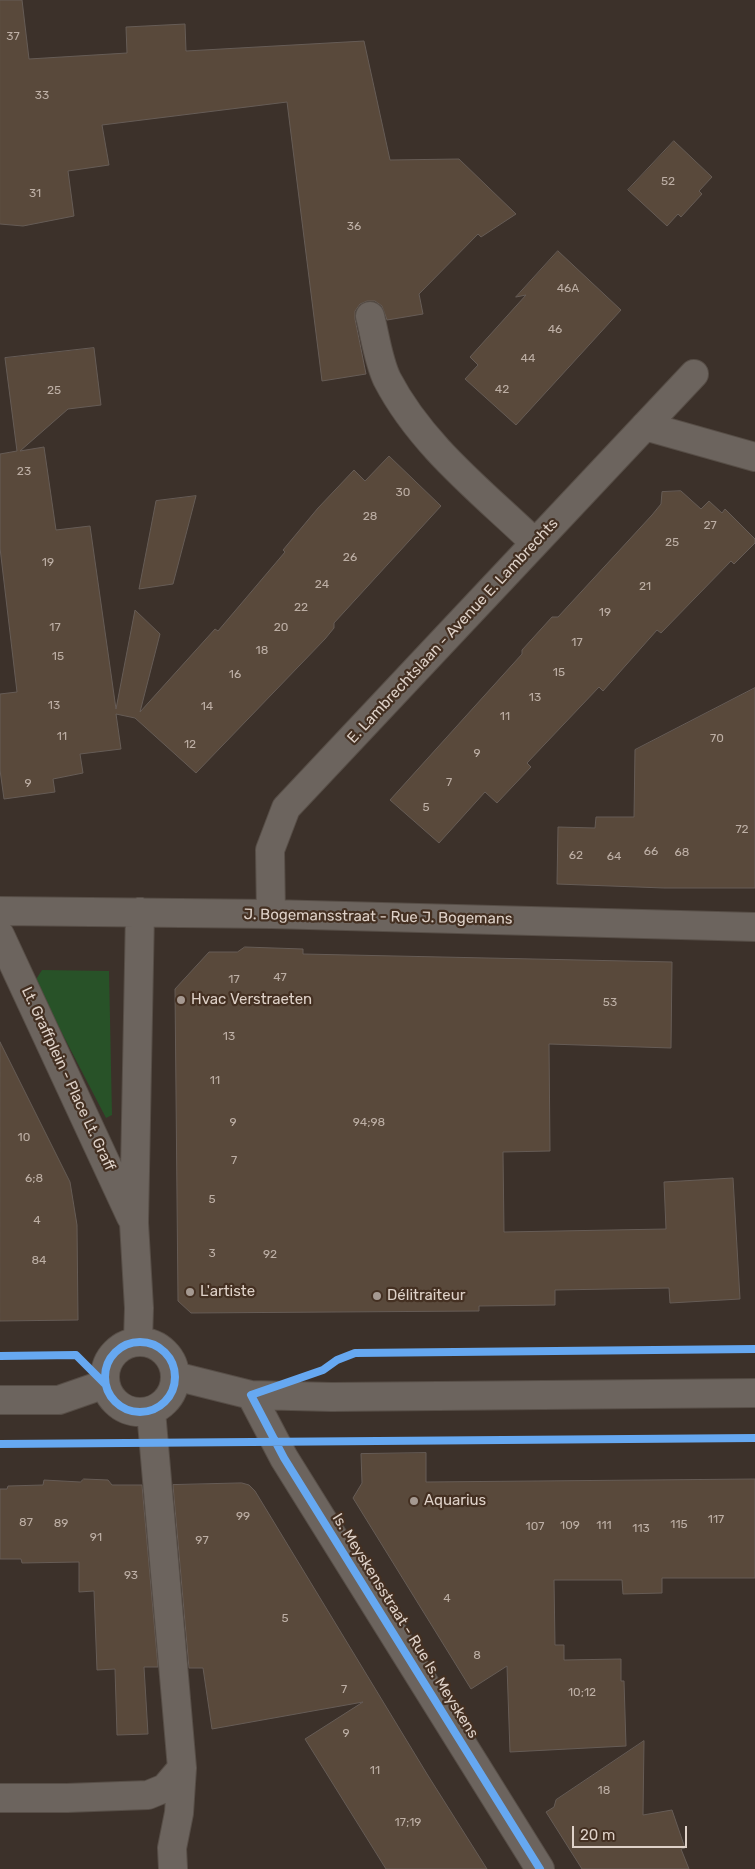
<!DOCTYPE html>
<meta charset="utf-8">
<style>
body{margin:0}
#map{position:relative;width:755px;height:1869px;overflow:hidden;background:#3c312a;font-family:Rubik,sans-serif}
canvas{display:block}
.scale{position:absolute;left:572px;top:1826px;width:115px;height:22px;box-sizing:border-box;border:2px solid #ded1c8;border-top:0;padding-left:6px;font-size:15px;line-height:18px;white-space:nowrap;color:#ded1c8;-webkit-text-stroke:4px #443022;paint-order:stroke}
</style>
<div id="map">
<canvas width="755" height="1869"></canvas>
<div class="scale">20 m</div>
</div>
<script>
const ctx = document.querySelector('canvas').getContext('2d');
ctx.lineJoin = 'round';
function fillPath(path, color) {
  ctx.fillStyle = color;
  ctx.fill(path, 'evenodd');
}
function strokePath(path, color, width, dash) {
  ctx.strokeStyle = color;
  ctx.lineWidth = width;
  ctx.lineCap = dash ? 'butt' : 'round';
  ctx.setLineDash(dash || []);
  ctx.stroke(path);
}
function drawText(font, color, halo, rows, align = 'center') {
  ctx.font = font + ' Rubik,sans-serif';
  ctx.lineWidth = 4.5;
  ctx.setLineDash([]);
  ctx.textBaseline = 'middle';
  ctx.strokeStyle = halo;
  ctx.fillStyle = color;
  for (const [text, x, y, turn = 0] of rows) {
    ctx.save();
    ctx.translate(x, y);
    ctx.rotate((+turn || 0) * Math.PI / 180);
    ctx.textAlign = isNaN(turn) ? turn : align;
    if (halo) ctx.strokeText(text, 0, 0);
    ctx.fillText(text, 0, 0);
    ctx.restore();
  }
}
fillPath(new Path2D(`
 M 42,970 L 109,971 L 112,1115 L 106,1118 L 35,981 Z`), '#285228');
const building = new Path2D(`
 M 0,0 L 22,0 L 29,59 L 127,53 L 126,27 L 185,24 L 186,51 L 364,41 L 390,160 L 459,159 L 516,214 L 481,237 L 478,234 L 419,294 L 423,314 L 387,320 L 382,306 L 375,301 L 367,301 L 360,304 L 355,311 L 355,319 L 366,374 L 322,381 L 287,102 L 102,125 L 109,165 L 68,171 L 74,216 L 23,226 L 0,224 Z
 M 674,141 L 712,177 L 699,191 L 702,194 L 681,217 L 678,214 L 667,226 L 628,190 Z
 M 558,251 L 621,310 L 516,425 L 465,379 L 478,365 L 470,357 L 526,295 L 516,297 Z
 M 94,348 L 101,405 L 68,409 L 20,451 L 44,447 L 56,530 L 90,526 L 116,709 L 135,610 L 160,634 L 140,712 L 215,629 L 218,631 L 285,552 L 283,550 L 318,508 L 354,470 L 365,481 L 389,456 L 441,506 L 334,623 L 334,628 L 325,639 L 196,773 L 135,718 L 116,714 L 121,749 L 80,754 L 83,773 L 53,779 L 55,792 L 4,799 L 0,770 L 0,694 L 17,692 L 0,548 L 0,454 L 17,451 L 5,358 Z
 M 681,491 L 701,509 L 709,501 L 722,513 L 725,509 L 755,539 L 755,543 L 734,564 L 731,561 L 661,633 L 657,630 L 603,691 L 599,687 L 527,763 L 531,767 L 497,803 L 485,792 L 439,843 L 390,800 L 522,654 L 522,650 L 552,617 L 558,617 L 652,515 L 661,504 L 662,492 Z
 M 196,496 L 173,584 L 139,589 L 156,501 Z
 M 755,688 L 755,888 L 664,888 L 557,884 L 558,827 L 595,828 L 596,817 L 634,817 L 635,750 Z
 M 245,947 L 303,949 L 303,954 L 672,962 L 671,1048 L 549,1044 L 550,1151 L 503,1152 L 504,1232 L 666,1229 L 664,1182 L 733,1178 L 740,1299 L 670,1303 L 669,1288 L 555,1290 L 555,1305 L 479,1306 L 479,1311 L 191,1313 L 178,1301 L 175,989 L 209,952 L 237,952 Z
 M 0,1042 L 70,1182 L 77,1225 L 78,1320 L 0,1321 Z
 M 426,1453 L 426,1482 L 755,1479 L 755,1578 L 662,1578 L 662,1593 L 623,1594 L 622,1580 L 554,1580 L 555,1645 L 564,1645 L 564,1660 L 621,1659 L 621,1681 L 624,1681 L 626,1746 L 510,1752 L 507,1666 L 471,1689 L 353,1498 L 362,1483 L 361,1454 Z
 M 84,1479 L 108,1480 L 112,1485 L 142,1485 L 158,1667 L 144,1667 L 148,1734 L 117,1735 L 115,1669 L 97,1670 L 94,1591 L 79,1592 L 79,1562 L 22,1563 L 21,1559 L 0,1559 L 0,1489 L 7,1489 L 8,1486 L 43,1485 L 44,1480 L 80,1482 Z
 M 242,1483 L 249,1485 L 255,1491 L 427,1774 L 487,1869 L 386,1869 L 305,1739 L 363,1702 L 212,1729 L 203,1668 L 189,1668 L 173,1485 Z
 M 644,1741 L 643,1815 L 672,1810 L 685,1848 L 681,1849 L 689,1869 L 582,1869 L 546,1812 L 554,1807 L 556,1800 Z`);
fillPath(building, '#59493b');
strokePath(building, '#665c56', 1);
const minor = new Path2D(`
 M 370,316 C 375,335 378,360 387,379 C 421,445 482,492 535,543
 M 645,426 L 755,457
 M 0,911 L 271,914 L 755,927
 M 271,914 L 270,850 L 286,808 L 694,374
 M 0,935 L 131,1217
 M 138,1341 L 139,1308 L 134,1223 L 140,912
 M105 1377a35 35 0 1 1 70 0a35 35 0 1 1-70 0Z
 M 175,1376 L 251,1395 L 332,1397 L 755,1393
 M 251,1395 L 284,1458 L 540,1869
 M 0,1400 L 59,1400 L 105,1384
 M 151,1411 L 182,1768 L 179,1813 L 172,1848 L 173,1869
 M 0,1798 L 67,1798 L 148,1795 L 165,1788 L 182,1768`);
strokePath(minor, '#574e47', 30);
strokePath(minor, '#6c645e', 28);
strokePath(new Path2D(`
 M105 1377a35 35 0 1 1 70 0a35 35 0 1 1-70 0Z
 M 0,1356 L 76,1355 L 105,1384
 M 0,1444 L 755,1438
 M 540,1869 L 284,1458 L 251,1395 L 323,1370 L 337,1360 L 355,1353 L 755,1349`), '#66a8f1', 8);
for (const [x, y, r, color] of [
 [181,1000,5,"#a59991"],
 [190,1292,5,"#a59991"],
 [377,1296,5,"#a59991"],
 [414,1501,5,"#a59991"]
]) {
  const dot = new Path2D();
  dot.arc(x, y, r, 0, 2 * Math.PI);
  ctx.fillStyle = color;
  ctx.fill(dot);
  strokePath(dot, '#443022', 2);
}
drawText('12px', '#bdafa5', null, [
 ["37",13,37],
 ["33",42,96],
 ["52",668,182],
 ["31",35,194],
 ["36",354,227],
 ["46A",568,289],
 ["46",555,330],
 ["44",528,359],
 ["42",502,390],
 ["25",54,391],
 ["23",24,472],
 ["30",403,493],
 ["28",370,517],
 ["27",710,526],
 ["25",672,543],
 ["26",350,558],
 ["19",48,563],
 ["24",322,585],
 ["21",645,587],
 ["22",301,608],
 ["19",605,613],
 ["17",55,628],
 ["20",281,628],
 ["17",577,643],
 ["18",262,651],
 ["15",58,657],
 ["15",559,673],
 ["16",235,675],
 ["13",535,698],
 ["13",54,706],
 ["14",207,707],
 ["11",505,717],
 ["11",62,737],
 ["70",717,739],
 ["12",190,745],
 ["9",477,754],
 ["7",449,783],
 ["9",28,784],
 ["5",426,808],
 ["72",742,830],
 ["66",651,852],
 ["68",682,853],
 ["62",576,856],
 ["64",614,857],
 ["47",280,978],
 ["17",234,980],
 ["53",610,1003],
 ["13",229,1037],
 ["11",215,1081],
 ["9",233,1123],
 ["94;98",369,1123],
 ["10",24,1138],
 ["7",234,1161],
 ["6;8",34,1179],
 ["5",212,1200],
 ["4",37,1221],
 ["3",212,1254],
 ["92",270,1255],
 ["84",39,1261],
 ["99",243,1517],
 ["117",716,1520],
 ["87",26,1523],
 ["89",61,1524],
 ["115",679,1525],
 ["109",570,1526],
 ["111",604,1526],
 ["107",535,1527],
 ["113",641,1529],
 ["91",96,1538],
 ["97",202,1541],
 ["93",131,1576],
 ["4",447,1599],
 ["5",285,1619],
 ["8",477,1656],
 ["7",344,1690],
 ["10;12",582,1693],
 ["9",346,1734],
 ["11",375,1771],
 ["18",604,1791],
 ["17;19",408,1823]
]);
drawText('15px', '#ded1c8', '#443022', [
 ["E. Lambrechtslaan - Avenue E. Lambrechts",453,631,-47],
 ["J. Bogemansstraat - Rue J. Bogemans",378,917,1],
 ["Lt. Graffplein - Place Lt. Graff",68,1079,65],
 ["Is. Meyskensstraat - Rue Is. Meyskens",405,1626,58]
]);
drawText('15px', '#ded1c8', '#443022', [
 ["Hvac Verstraeten",191,1000],
 ["L'artiste",200,1292],
 ["Délitraiteur",387,1296],
 ["Aquarius",424,1501]
], 'left');
</script>
